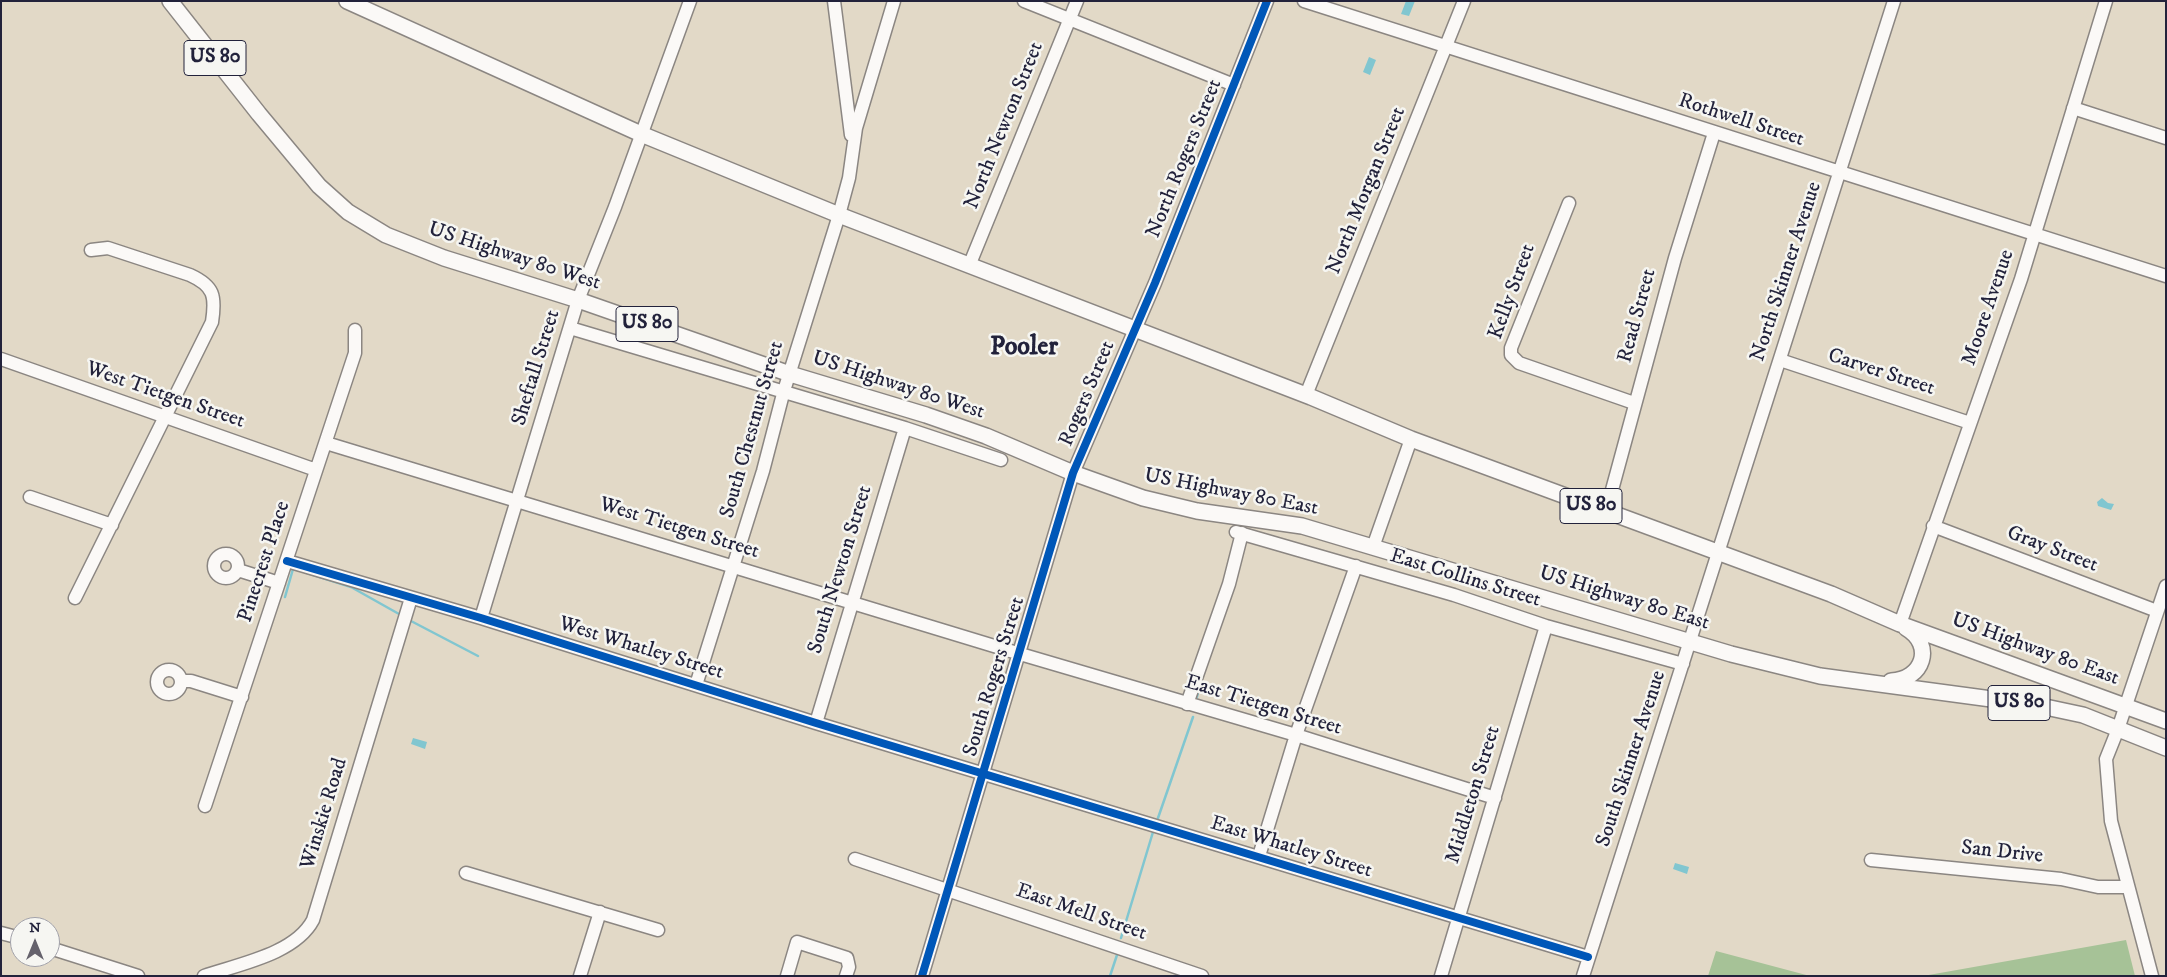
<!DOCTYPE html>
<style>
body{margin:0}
#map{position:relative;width:2167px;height:977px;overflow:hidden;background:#e2d9c7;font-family:"IM FELL DW Pica",serif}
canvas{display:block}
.frame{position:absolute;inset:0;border:2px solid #22223b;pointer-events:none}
.north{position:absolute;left:10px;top:917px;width:50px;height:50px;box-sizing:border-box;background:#f6f6f2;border:1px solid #a1a1a9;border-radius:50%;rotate:0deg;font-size:14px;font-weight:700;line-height:20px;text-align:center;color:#22223b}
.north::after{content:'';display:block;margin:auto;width:18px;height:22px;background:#65626c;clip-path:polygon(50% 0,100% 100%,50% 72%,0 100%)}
</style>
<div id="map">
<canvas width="2167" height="977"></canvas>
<div class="frame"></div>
<div class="north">N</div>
</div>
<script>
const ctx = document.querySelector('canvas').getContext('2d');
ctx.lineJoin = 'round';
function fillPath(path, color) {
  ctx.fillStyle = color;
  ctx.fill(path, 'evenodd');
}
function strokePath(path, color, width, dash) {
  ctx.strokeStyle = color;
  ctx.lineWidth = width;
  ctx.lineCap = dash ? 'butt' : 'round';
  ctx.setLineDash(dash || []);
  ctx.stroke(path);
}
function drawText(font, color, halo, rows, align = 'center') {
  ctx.font = font + ' "IM FELL DW Pica",serif';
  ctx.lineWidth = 5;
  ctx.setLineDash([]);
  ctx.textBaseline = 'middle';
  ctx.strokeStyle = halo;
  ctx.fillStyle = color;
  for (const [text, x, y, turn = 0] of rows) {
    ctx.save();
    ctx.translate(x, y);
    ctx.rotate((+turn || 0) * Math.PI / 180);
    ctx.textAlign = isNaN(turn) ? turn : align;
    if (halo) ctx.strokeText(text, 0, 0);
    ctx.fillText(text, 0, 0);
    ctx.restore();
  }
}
fillPath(new Path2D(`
 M 2126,940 L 2135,976 L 1923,976 Z
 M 1716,951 L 1810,976 L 1708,976 Z`), '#a6c297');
fillPath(new Path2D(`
 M 1406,1 L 1415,1 L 1409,16 L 1401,14 Z
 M 1369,57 L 1376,60 L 1370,75 L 1363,72 Z
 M 2102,498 L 2108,503 L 2114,504 L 2111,510 L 2098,506 L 2097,502 Z
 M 413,738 L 427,742 L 425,749 L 411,744 Z
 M 1675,863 L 1689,867 L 1687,874 L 1673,869 Z`), '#81c6d0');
strokePath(new Path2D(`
 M 307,573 L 351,587 L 399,614
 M 285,597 L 293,569 L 294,569
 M 411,621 L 478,656
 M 1196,700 L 1201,683
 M 1158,818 L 1193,717
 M 1121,938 L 1153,832
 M 1110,976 L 1118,952`), '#81c6d0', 2.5);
const minor = new Path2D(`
 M 834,1 L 851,135
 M 1024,1 L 1234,85
 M 1304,1 L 2166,276
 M 2073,108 L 2166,138
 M 1569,203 L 1511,348 L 1511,355 L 1519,363 L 1634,403
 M 969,266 L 1077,1
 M 570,328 L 905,428 L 1001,460
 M 1,359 L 316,470
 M 1780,360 L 1970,423
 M 1306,395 L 1464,1
 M 326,443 L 1027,656 L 1296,735 L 1495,798
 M 30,497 L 112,525
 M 1606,512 L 1675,258 L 1714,133
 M 1933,526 L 2157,611
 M 1236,532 L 1454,595 L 1546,626 L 1683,664
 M 1373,547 L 1411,439
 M214 566a12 12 0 1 1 24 0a12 12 0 1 1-24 0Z
 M 287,561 L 481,618 L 816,723 L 1588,957
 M 238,570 L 279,583
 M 75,598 L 212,322 C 216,296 214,286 190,275 L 108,248 L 91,250
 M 481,618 L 578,300 L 615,207 L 690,1
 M 1900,624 L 2021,279 L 2106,1
 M157 682a12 12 0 1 1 24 0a12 12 0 1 1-24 0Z
 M 182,681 L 191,681 L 242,697
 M 696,685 L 763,471 L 783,394 L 839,215 L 849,178 L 856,128 L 894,1
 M 1187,704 L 1229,584 L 1242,533
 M 816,723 L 905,428
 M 205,806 L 355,353 L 355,330
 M 1259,856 L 1296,735 L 1356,566
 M 855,859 L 1202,976
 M 1871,860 L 2061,879 L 2098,887 L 2128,887
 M 466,873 L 658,930
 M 1,933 L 20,938
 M 50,948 L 138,976
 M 204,976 C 239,964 295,954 313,920 L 411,598
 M 580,976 L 600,912
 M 787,976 L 797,942 L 847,958 L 849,967 L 846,976
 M 922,976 L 1073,473 L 1155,283 L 1267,1
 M 1441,976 L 1546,626
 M 1583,976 L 1894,1
 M 2152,976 L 2111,821 L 2106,759 L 2118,729 L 2166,586`);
const major = new Path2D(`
 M 170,1 L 259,114 L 319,186 L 348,212 L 386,235 L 444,258 L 578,300 L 790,374 L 926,415 L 986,436 L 1073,473 L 1143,498 L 1197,511 L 1302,526 L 1731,654 L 1820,676 L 2036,705 L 2083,715 L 2166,748
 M 347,1 L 641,134 L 839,215 L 1311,397 L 1411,439 L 1831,594 L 1900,624 L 2166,721
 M 1891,681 C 1923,680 1935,645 1906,628`);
strokePath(minor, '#8b8682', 15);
strokePath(major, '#8b8682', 18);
strokePath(minor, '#fbf9f7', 12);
strokePath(major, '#fbf9f7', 15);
strokePath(new Path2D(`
 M 287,561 L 481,618 L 816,723 L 1588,957
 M 922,976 L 1073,473 L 1155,283 L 1267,1`), '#0057b8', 8);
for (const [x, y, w] of [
 [215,58,62],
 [647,324,62],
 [1591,506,62],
 [2019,703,62]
]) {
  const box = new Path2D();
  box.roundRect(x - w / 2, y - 17.5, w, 35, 4);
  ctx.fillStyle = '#f6f6f2';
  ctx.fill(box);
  strokePath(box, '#22223b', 1);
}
drawText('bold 20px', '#22223b', null, [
 ["US 80",215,58],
 ["US 80",647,324],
 ["US 80",1591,506],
 ["US 80",2019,703]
]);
drawText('21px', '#22223b', '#f6f6f2', [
 ["Rothwell Street",1741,121,18],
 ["North Newton Street",1005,126,-68],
 ["North Rogers Street",1185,159,-68],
 ["North Morgan Street",1367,191,-68],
 ["US Highway 80 West",514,257,18],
 ["North Skinner Avenue",1787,272,-72],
 ["Kelly Street",1513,292,-70],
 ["Moore Avenue",1989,308,-71],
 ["Read Street",1638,316,-75],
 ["Sheftall Street",537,368,-73],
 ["Carver Street",1881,373,18],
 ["US Highway 80 West",898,386,18],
 ["Rogers Street",1088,394,-67],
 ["West Tietgen Street",165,396,19],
 ["South Chestnut Street",753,430,-74],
 ["US Highway 80 East",1231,493,11],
 ["West Tietgen Street",679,529,17],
 ["Gray Street",2052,550,21],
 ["Pinecrest Place",265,562,-72],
 ["South Newton Street",841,570,-73],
 ["East Collins Street",1465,579,17],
 ["US Highway 80 East",1624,599,17],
 ["West Whatley Street",641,649,17],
 ["US Highway 80 East",2035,650,20],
 ["South Rogers Street",995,677,-73],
 ["East Tietgen Street",1263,706,17],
 ["South Skinner Avenue",1632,759,-72],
 ["Middleton Street",1474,795,-73],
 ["Winskie Road",325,814,-73],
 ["East Whatley Street",1291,848,17],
 ["San Drive",2002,853,6],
 ["East Mell Street",1081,913,19]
]);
drawText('bold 26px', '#22223b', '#f6f6f2', [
 ["Pooler",1024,349]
]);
</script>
